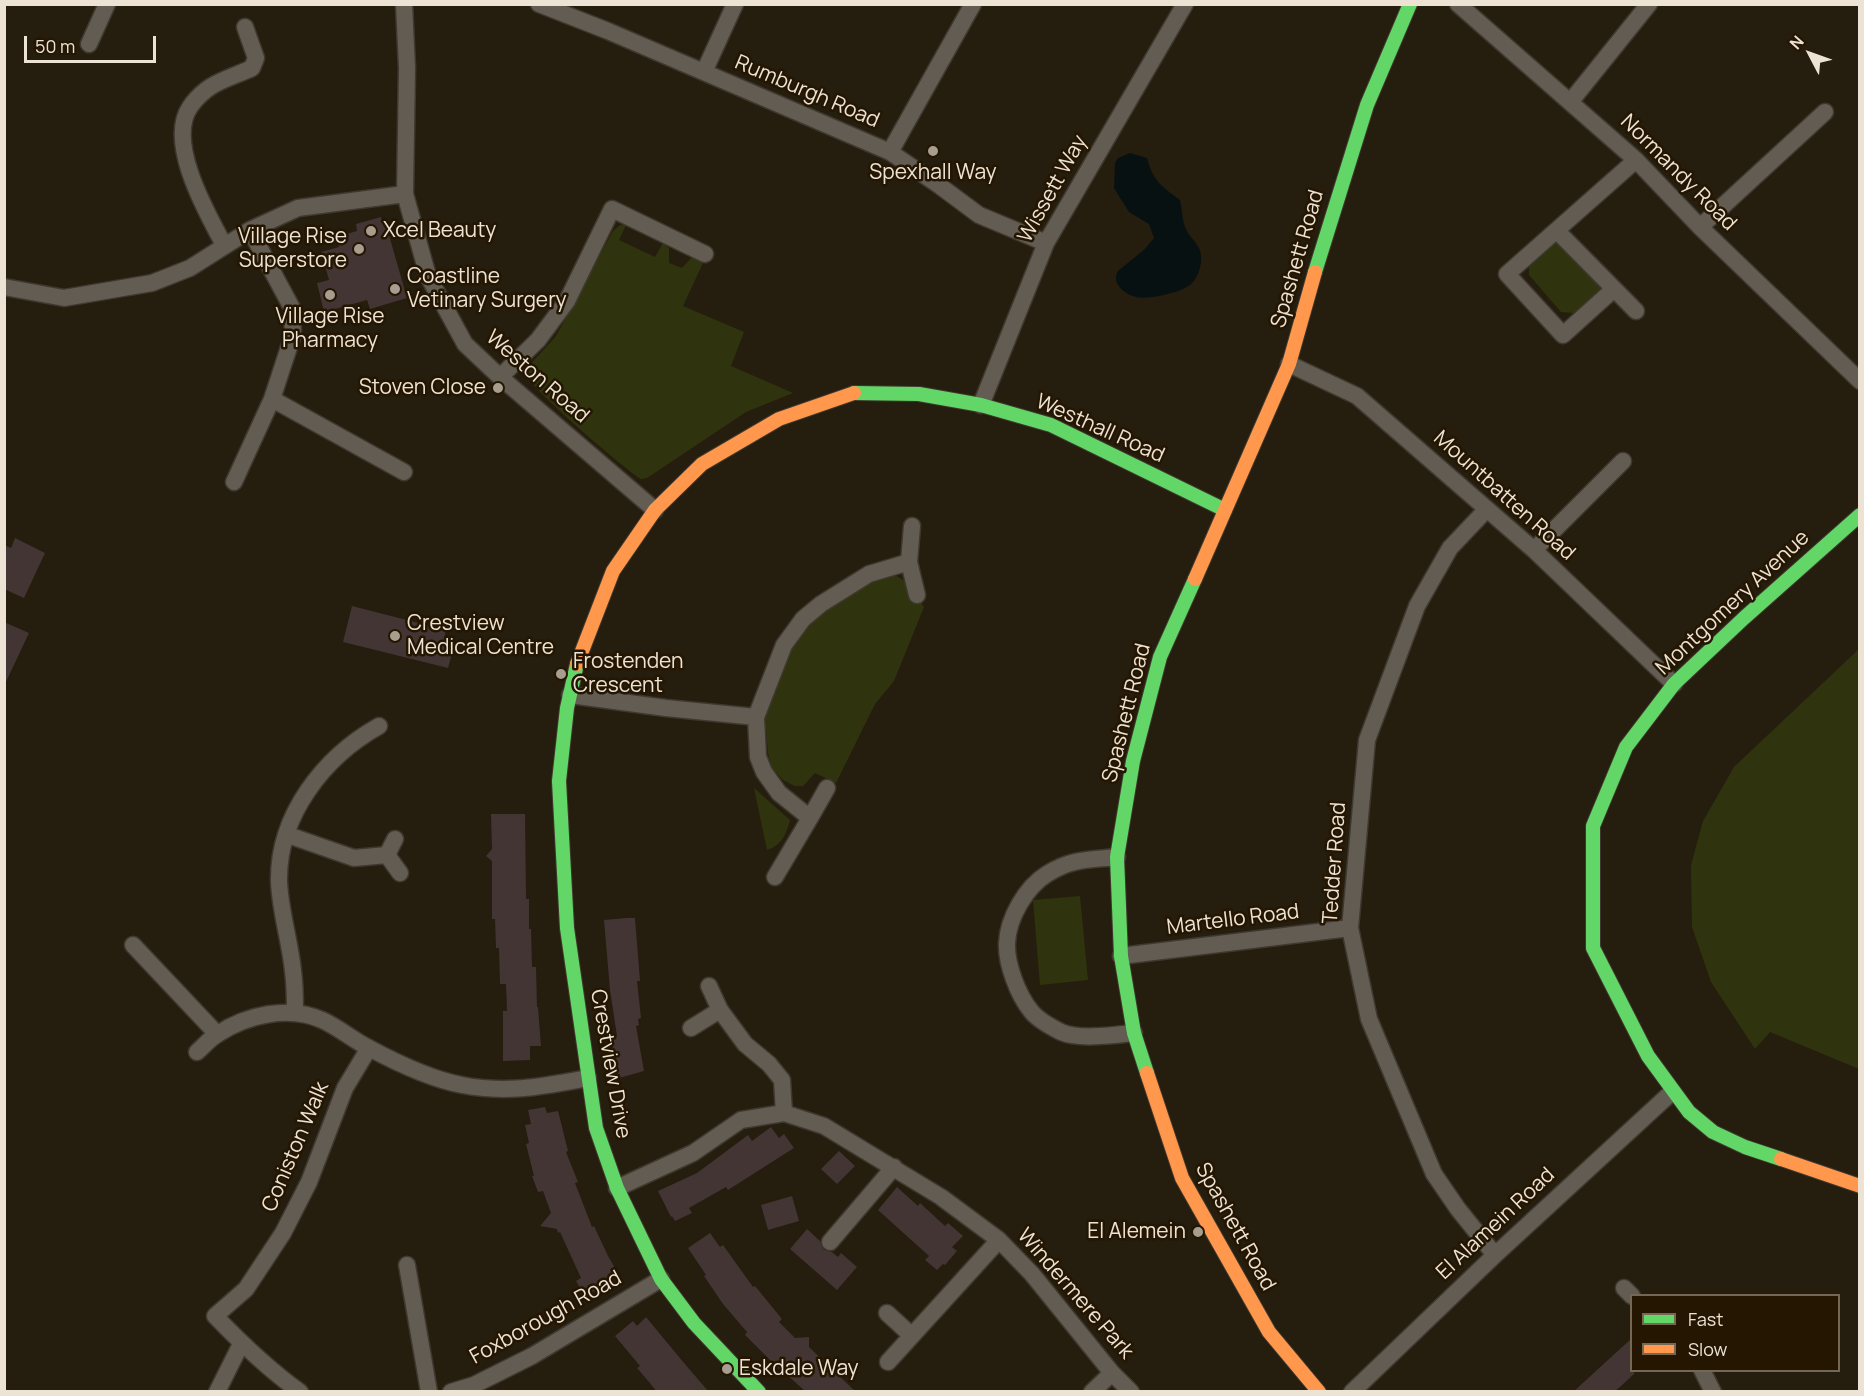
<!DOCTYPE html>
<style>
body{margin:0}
#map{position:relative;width:1864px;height:1396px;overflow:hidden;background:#251d0e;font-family:Manrope,sans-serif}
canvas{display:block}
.frame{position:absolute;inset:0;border:6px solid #ede3d4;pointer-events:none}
.legend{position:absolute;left:1630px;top:1294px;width:210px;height:78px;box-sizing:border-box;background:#241600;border:2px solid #746855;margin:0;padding:8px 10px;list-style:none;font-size:18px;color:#ede3d4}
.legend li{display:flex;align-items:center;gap:12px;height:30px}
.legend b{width:30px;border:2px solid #746855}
.north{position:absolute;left:1780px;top:24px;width:60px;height:60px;-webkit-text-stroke:4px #241600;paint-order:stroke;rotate:311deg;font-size:16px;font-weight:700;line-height:24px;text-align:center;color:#ede3d4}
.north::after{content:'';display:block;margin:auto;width:21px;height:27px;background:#ede3d4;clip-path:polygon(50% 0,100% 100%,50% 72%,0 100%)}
.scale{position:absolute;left:24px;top:36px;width:132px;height:27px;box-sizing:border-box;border:3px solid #ede3d4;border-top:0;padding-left:8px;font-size:18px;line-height:21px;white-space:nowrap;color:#ede3d4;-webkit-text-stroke:4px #241600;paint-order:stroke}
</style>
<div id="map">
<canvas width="1864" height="1396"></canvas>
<div class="frame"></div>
<ul class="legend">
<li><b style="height:8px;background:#63d668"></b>Fast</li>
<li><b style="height:8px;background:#ff974d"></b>Slow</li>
</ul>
<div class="north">N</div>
<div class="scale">50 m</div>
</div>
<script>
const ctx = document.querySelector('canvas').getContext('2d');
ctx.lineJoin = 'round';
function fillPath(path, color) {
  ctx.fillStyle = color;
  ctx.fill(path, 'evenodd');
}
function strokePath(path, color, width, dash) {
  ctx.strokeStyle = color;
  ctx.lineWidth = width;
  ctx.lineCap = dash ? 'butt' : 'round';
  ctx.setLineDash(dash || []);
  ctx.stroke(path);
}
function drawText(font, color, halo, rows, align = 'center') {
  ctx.font = font + ' Manrope,sans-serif';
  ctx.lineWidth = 5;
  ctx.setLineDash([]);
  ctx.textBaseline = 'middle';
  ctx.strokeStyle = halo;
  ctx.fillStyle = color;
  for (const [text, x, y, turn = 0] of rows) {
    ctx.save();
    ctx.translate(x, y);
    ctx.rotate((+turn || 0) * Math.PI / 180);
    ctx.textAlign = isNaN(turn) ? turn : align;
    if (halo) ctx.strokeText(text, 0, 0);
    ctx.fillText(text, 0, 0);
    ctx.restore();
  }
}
fillPath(new Path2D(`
 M 620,225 L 626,225 L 619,240 L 655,257 L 663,243 L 669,248 L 669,263 L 682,268 L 692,257 L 703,263 L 683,306 L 744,332 L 731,366 L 793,393 L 746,412 L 647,478 L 641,479 C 623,468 531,389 525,373 L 527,368 L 556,336 L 613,231 Z
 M 1554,241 L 1565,244 L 1602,281 L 1602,288 L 1574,313 L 1561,312 L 1529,275 L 1529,264 Z
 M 893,574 L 905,581 L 924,607 L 894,681 L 875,704 L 836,783 L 815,773 L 803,786 L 795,786 L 783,780 L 771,767 L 768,753 L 765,714 L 783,656 L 806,623 L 855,588 Z
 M 1859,649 L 1859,1069 L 1770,1032 L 1755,1049 L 1711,982 L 1692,927 L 1691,865 L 1703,821 L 1734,767 Z
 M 754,788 L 790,820 C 786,835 782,845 767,850 Z
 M 1080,896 L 1088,980 L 1040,985 L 1033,900 Z`), '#30340e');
fillPath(new Path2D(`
 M 1130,153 L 1147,158 C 1153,181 1161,186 1180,200 C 1182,209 1182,219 1185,227 C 1189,239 1203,245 1201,260 C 1201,267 1198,276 1193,282 C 1186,292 1148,300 1136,297 C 1124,294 1111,283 1118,271 L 1145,249 L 1154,238 L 1149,224 L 1129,212 L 1114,188 L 1115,163 L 1118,158 Z`), '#081111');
fillPath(new Path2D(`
 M 381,217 L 382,222 L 385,221 L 407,298 L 370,309 L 367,300 L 324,312 L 317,283 L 329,280 L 321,252 L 339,247 L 336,237 L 357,231 L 356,224 Z
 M 15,538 L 45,553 L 24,598 L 4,589 L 4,545 L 11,548 Z
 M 352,606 L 446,630 L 444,639 L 449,640 L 447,649 L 453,650 L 448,668 L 343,642 Z
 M 4,622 L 29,633 L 4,686 Z
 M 491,814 L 525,814 L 526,899 L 529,899 L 529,929 L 531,929 L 532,967 L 536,967 L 537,1007 L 538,1007 L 541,1046 L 530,1046 L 530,1060 L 503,1061 L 503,1011 L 507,1011 L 506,984 L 500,984 L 499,948 L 496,948 L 495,919 L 492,919 L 492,861 L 486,856 L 492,849 Z
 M 627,918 L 635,918 L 640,981 L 637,981 L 641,1018 L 638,1019 L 639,1025 L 636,1026 L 644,1071 L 619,1078 L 611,1037 L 617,1036 L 610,990 L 604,920 Z
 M 545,1107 L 547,1113 L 558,1111 L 568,1151 L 566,1152 L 578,1182 L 575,1183 L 592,1227 L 594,1226 L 608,1256 L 618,1273 L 605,1280 L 607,1284 L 585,1296 L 576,1281 L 581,1278 L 560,1232 L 558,1233 L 557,1229 L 540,1226 L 551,1213 L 543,1191 L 538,1192 L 532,1176 L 534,1176 L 526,1144 L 529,1143 L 525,1125 L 531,1124 L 528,1110 Z
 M 771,1127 L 779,1138 L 784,1134 L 794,1148 L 728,1190 L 726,1187 L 689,1208 L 692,1213 L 675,1221 L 672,1216 L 671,1217 L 658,1191 L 697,1173 L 748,1135 L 752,1141 Z
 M 839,1151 L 855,1166 L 837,1184 L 821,1169 Z
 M 897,1187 L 918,1206 L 920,1203 L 945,1226 L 948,1223 L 963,1236 L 952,1247 L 957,1251 L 945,1265 L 943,1264 L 937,1270 L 925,1260 L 929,1256 L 878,1210 Z
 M 792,1196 L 799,1221 L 768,1230 L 761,1205 Z
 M 807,1229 L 820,1241 L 824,1250 L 832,1252 L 838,1257 L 841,1253 L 857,1267 L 837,1290 L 790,1249 Z
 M 710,1233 L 720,1247 L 723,1245 L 753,1287 L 755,1286 L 782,1319 L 779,1322 L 795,1338 L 809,1337 L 809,1347 L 856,1392 L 806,1392 L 785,1373 L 784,1374 L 745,1335 L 747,1332 L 723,1304 L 704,1276 L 706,1275 L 688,1248 Z
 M 646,1317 L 684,1363 L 709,1392 L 657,1392 L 649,1382 L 637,1368 L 640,1366 L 615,1336 L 633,1321 L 637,1326 Z
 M 1632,1338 L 1632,1371 L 1634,1371 L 1634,1374 L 1621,1386 L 1614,1392 L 1573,1392 Z`), '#433533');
const street = new Path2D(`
 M 404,4 L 407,68 L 405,194 L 428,276 L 465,344 L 500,377 L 655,510
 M 539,4 L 608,31 L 890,152 L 940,186 L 979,215 L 1046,243
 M 1458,4 L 1636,160 L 1700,227 L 1860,381
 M 89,44 L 107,4
 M 704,72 L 735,4
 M 1571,101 L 1649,4
 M 890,152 L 973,4
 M 1700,227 L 1825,112
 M 1557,231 L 1636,311
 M 224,245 C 207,213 166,142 190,107 C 194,101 201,94 206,90 C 218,80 238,75 252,68 L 256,58 L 245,27
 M 4,287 L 64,298 L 152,283 L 190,268 L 250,230 L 298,208 L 405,194
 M 1614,289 L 1563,335 L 1507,274 L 1636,160
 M 1289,364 L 1357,396 L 1534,550 L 1674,684
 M 500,377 L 538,340 L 567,301 L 612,209 L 705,254
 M 272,399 L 404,472
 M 981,405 L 1046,243 L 1185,4
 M 234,482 L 272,399 L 293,335 L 292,308 L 250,230
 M 1487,509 L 1450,548 L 1417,606 L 1367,740 L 1350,928 L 1369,1019 L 1434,1174 L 1458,1209 L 1495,1255
 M 1534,550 L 1623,461
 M 909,562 L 917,595
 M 570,695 L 666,708 L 756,717
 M 810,818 L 827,788
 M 288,835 L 354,858 L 387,855
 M 387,855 L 400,873
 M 387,855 L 395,839
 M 1117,857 C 1090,860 1072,858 1047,874 C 1026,887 1008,918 1007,943 C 1006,964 1018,995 1031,1011 C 1037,1019 1053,1028 1061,1032 C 1078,1040 1115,1035 1134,1033
 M 775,877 L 810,818 L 779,793 L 764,772 L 758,757 L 756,717 L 784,645 L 803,619 L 821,604 L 869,574 L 909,562 L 912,526
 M 133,945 L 217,1034
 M 1121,956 L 1350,928
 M 709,986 L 720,1010 L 745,1044 L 769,1064 L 782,1080 L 784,1113
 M 295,1012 C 295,999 295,985 293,971 C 290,941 280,911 279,881 C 278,815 324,757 379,726
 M 691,1028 L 720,1010
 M 197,1052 C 204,1046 210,1038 218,1034 C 246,1015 289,1005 322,1020 C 338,1027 353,1040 369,1048 C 397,1063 430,1079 462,1085 C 507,1094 544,1086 588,1078
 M 617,1188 L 693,1153 L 741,1120 L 784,1113 L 824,1126 L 941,1197 L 999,1240 L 1032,1274 L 1112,1373 L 1131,1392
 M 830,1242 L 894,1167
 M 407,1265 L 429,1392
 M 1624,1288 L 1632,1296
 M 887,1313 L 911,1335
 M 888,1362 L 999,1240
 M 1702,1370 L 1713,1392
 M 217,1392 L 241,1344
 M 300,1392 C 268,1369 242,1344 215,1316 L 246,1289 L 283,1233 L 309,1182 L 345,1088 L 369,1048
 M 451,1392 L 474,1385 L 532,1356 L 661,1279
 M 1092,1392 L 1112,1373
 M 1352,1392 L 1495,1255 L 1672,1092`);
const fast = new Path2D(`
 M 1315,272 L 1367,105 L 1410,4
 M 854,393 L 919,394 L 981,405 L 1051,425 L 1225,510
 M 577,664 L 567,708 L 559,781 L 567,928 L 596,1128 L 617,1188 L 661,1279 L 694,1323 L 759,1392
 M 1147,1073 L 1134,1033 L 1121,956 L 1117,857 L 1133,761 L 1160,657 L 1195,579
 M 1781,1159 L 1745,1147 L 1713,1132 L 1689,1112 L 1648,1056 L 1593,948 L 1593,826 L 1626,747 L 1674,684 L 1744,618 L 1860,515`);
const slow = new Path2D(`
 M 1195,579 L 1289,364 L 1315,272
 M 577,664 L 613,571 L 655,510 L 702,464 L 779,419 L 854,393
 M 1147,1073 L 1182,1178 L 1269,1332 L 1319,1392
 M 1781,1159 L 1860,1186`);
strokePath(street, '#3f382e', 19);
strokePath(fast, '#3f382e', 16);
strokePath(slow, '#3f382e', 16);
strokePath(street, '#625c52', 16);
strokePath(fast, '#63d668', 14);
strokePath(slow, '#ff974d', 14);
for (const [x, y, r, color] of [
 [933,151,6,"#a79e8f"],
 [371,231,6,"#a79e8f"],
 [359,249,6,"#a79e8f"],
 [395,289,6,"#a79e8f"],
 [330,295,6,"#a79e8f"],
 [498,388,6,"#a79e8f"],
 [395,636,6,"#a79e8f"],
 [561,674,6,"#a79e8f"],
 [1198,1232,6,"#a79e8f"],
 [727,1369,6,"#a79e8f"]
]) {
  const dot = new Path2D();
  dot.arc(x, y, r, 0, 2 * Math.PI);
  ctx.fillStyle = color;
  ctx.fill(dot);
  strokePath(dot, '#241600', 2);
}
drawText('21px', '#ede3d4', '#241600', [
 ["Rumburgh Road",807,92,23],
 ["Normandy Road",1678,173,45],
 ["Wissett Way",1053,189,-61],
 ["Spashett Road",1298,259,-74],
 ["Weston Road",537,377,41],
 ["Westhall Road",1100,429,24],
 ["Mountbatten Road",1504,496,42],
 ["Montgomery Avenue",1733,603,-43],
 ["Spashett Road",1127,713,-76],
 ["Tedder Road",1335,863,-86],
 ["Martello Road",1233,920,-7],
 ["Crestview Drive",610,1064,80],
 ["Coniston Walk",296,1147,-67],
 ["El Alamein Road",1496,1224,-43],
 ["Spashett Road",1235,1227,61],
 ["Windermere Park",1075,1294,49],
 ["Foxborough Road",546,1318,-29]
]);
drawText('21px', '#ede3d4', '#241600', [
 ["Spexhall Way",933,173,"center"],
 ["Xcel Beauty",383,231],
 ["Village Rise",347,237,"right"],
 ["Superstore",347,261,"right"],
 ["Coastline",407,277],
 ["Vetinary Surgery",407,301],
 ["Village Rise",330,317,"center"],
 ["Pharmacy",330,341,"center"],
 ["Stoven Close",486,388,"right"],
 ["Crestview",407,624],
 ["Medical Centre",407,648],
 ["Frostenden",573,662],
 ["Crescent",573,686],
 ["El Alemein",1186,1232,"right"],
 ["Eskdale Way",739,1369]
], 'left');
</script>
